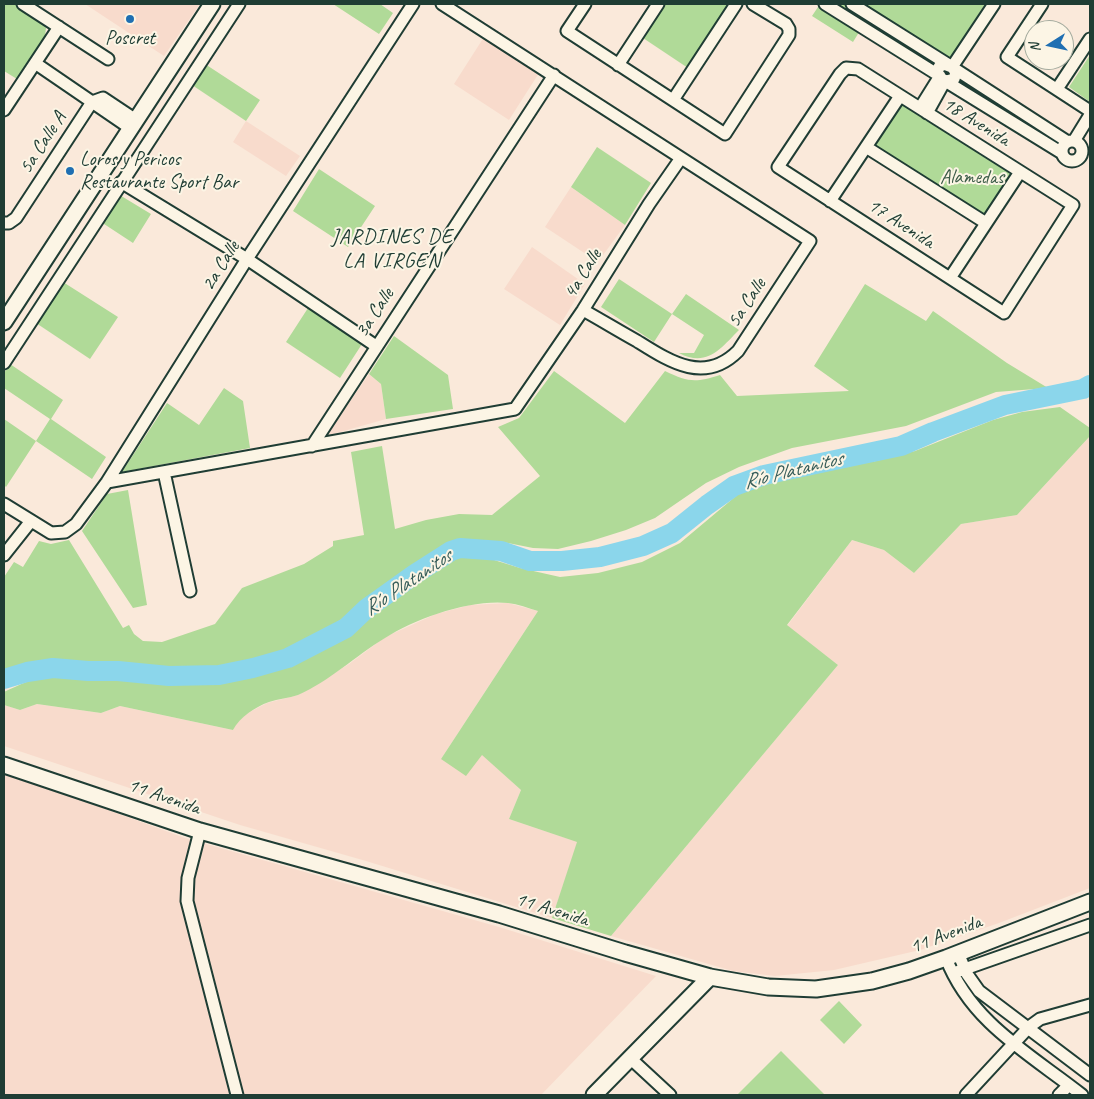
<!DOCTYPE html>
<meta charset="utf-8">
<style>
body{margin:0}
#map{position:relative;width:1094px;height:1099px;overflow:hidden;background:#fae9da;font-family:Caveat,sans-serif}
canvas{display:block}
.frame{position:absolute;inset:0;border:5px solid #1f3d34;pointer-events:none}
.north{position:absolute;left:1024px;top:20px;width:50px;height:50px;box-sizing:border-box;background:#fcf5e5;border:1px solid #a4ab9e;border-radius:50%;rotate:260deg;font-size:14px;font-weight:700;line-height:20px;text-align:center;color:#1f3d34}
.north::after{content:'';display:block;margin:auto;width:18px;height:22px;background:#1f6fb2;clip-path:polygon(50% 0,100% 100%,50% 72%,0 100%)}
</style>
<div id="map">
<canvas width="1094" height="1099"></canvas>
<div class="frame"></div>
<div class="north">N</div>
</div>
<script>
const ctx = document.querySelector('canvas').getContext('2d');
ctx.lineJoin = 'round';
function fillPath(path, color) {
  ctx.fillStyle = color;
  ctx.fill(path, 'evenodd');
}
function strokePath(path, color, width, dash) {
  ctx.strokeStyle = color;
  ctx.lineWidth = width;
  ctx.lineCap = dash ? 'butt' : 'round';
  ctx.setLineDash(dash || []);
  ctx.stroke(path);
}
function drawText(font, color, halo, rows, align = 'center') {
  ctx.font = font + ' Caveat,sans-serif';
  ctx.lineWidth = 4;
  ctx.setLineDash([]);
  ctx.textBaseline = 'middle';
  ctx.strokeStyle = halo;
  ctx.fillStyle = color;
  for (const [text, x, y, turn = 0] of rows) {
    ctx.save();
    ctx.translate(x, y);
    ctx.rotate((+turn || 0) * Math.PI / 180);
    ctx.textAlign = isNaN(turn) ? turn : align;
    if (halo) ctx.strokeText(text, 0, 0);
    ctx.fillText(text, 0, 0);
    ctx.restore();
  }
}
fillPath(new Path2D(`
 M 85,4 L 200,4 L 164,56 Z
 M 484,37 L 539,73 L 509,120 L 454,84 Z
 M 246,121 L 300,156 L 286,176 L 233,142 Z
 M 571,187 L 625,225 L 598,262 L 545,227 Z
 M 532,247 L 585,284 L 560,325 L 504,289 Z
 M 369,374 L 381,384 L 386,419 L 326,436 Z
 M 1090,436 L 1090,888 L 999,923 L 920,950 L 834,970 L 775,976 L 733,971 L 611,936 L 838,665 L 787,626 L 852,540 L 884,550 L 914,573 L 961,524 L 1017,515 Z
 M 508,603 L 538,611 L 441,759 L 482,754 L 521,790 L 509,819 L 578,842 L 552,918 L 366,861 L 240,825 L 4,746 L 4,705 L 20,710 L 37,704 L 101,713 L 120,706 L 233,730 L 237,723 L 246,714 L 267,703 L 298,695 L 349,664 L 385,637 L 436,614 L 470,605 Z
 M 4,772 L 185,838 L 499,927 L 656,976 L 541,1095 L 4,1095 Z`), '#f8dbcc');
fillPath(new Path2D(`
 M 4,4 L 15,4 L 42,21 L 46,28 L 45,36 L 17,79 L 4,71 Z
 M 333,4 L 380,4 L 393,13 L 379,34 Z
 M 666,4 L 730,4 L 688,68 L 643,38 Z
 M 820,4 L 861,29 L 853,42 L 812,16 Z
 M 829,4 L 849,4 L 938,60 L 933,70 Z
 M 864,4 L 985,4 L 950,59 Z
 M 1090,55 L 1090,102 L 1069,87 Z
 M 205,64 L 260,100 L 246,121 L 192,85 Z
 M 961,77 L 1060,140 L 1056,146 L 957,83 Z
 M 902,103 L 1012,173 L 985,216 L 875,146 Z
 M 597,147 L 651,183 L 625,225 L 571,187 Z
 M 319,169 L 375,206 L 348,247 L 293,211 Z
 M 118,194 L 151,214 L 133,243 L 101,222 Z
 M 619,279 L 672,314 L 686,294 L 739,330 C 721,348 707,368 679,353 L 694,353 L 704,335 L 672,314 L 654,342 L 601,307 Z
 M 63,282 L 118,317 L 90,359 L 36,323 Z
 M 865,284 L 926,321 L 933,311 L 1007,363 L 1048,388 L 996,392 L 906,426 L 792,448 L 739,467 L 706,483 L 655,518 L 626,530 L 591,541 L 558,549 L 533,548 L 508,543 L 481,540 L 461,541 L 437,552 L 408,569 L 342,619 L 295,648 L 251,662 L 197,670 L 152,669 L 114,665 L 84,667 L 51,661 L 14,667 L 4,671 L 4,577 L 14,562 L 23,567 L 39,541 L 51,544 L 69,540 L 123,628 L 129,625 L 134,634 L 143,641 L 162,642 L 215,624 L 242,588 L 304,564 L 333,546 L 333,541 L 364,535 L 351,452 L 382,446 L 395,529 L 426,520 L 459,514 L 492,515 L 540,476 L 498,427 L 519,418 L 554,371 L 625,423 L 665,371 C 688,382 695,383 720,375 L 737,396 L 849,391 L 814,366 Z
 M 308,308 L 362,344 L 340,378 L 286,342 Z
 M 394,336 L 448,375 L 453,409 L 386,419 L 381,384 L 369,374 Z
 M 10,364 L 63,400 L 51,419 L 106,457 L 92,479 L 36,441 L 6,487 L 4,485 L 4,419 L 36,441 L 50,419 L 4,388 L 4,373 Z
 M 224,388 L 243,401 L 250,448 L 122,472 L 167,403 L 199,425 Z
 M 1060,407 L 1090,428 L 1090,436 L 1017,515 L 961,524 L 914,573 L 884,550 L 852,540 L 787,625 L 838,665 L 611,936 L 552,918 L 577,842 L 509,819 L 521,790 L 482,755 L 466,776 L 441,759 L 538,611 C 528,608 518,604 508,603 C 471,599 416,618 385,638 C 355,656 330,681 298,695 C 289,698 278,699 269,702 C 255,707 240,717 233,730 L 120,706 L 101,713 L 37,704 L 20,710 L 4,705 L 4,692 C 19,685 35,677 52,675 C 71,673 89,681 110,677 L 182,681 L 219,680 L 251,674 L 288,663 L 319,649 L 352,629 L 425,575 L 446,563 L 465,555 L 481,556 L 520,568 L 560,577 L 598,573 L 642,562 L 680,543 L 742,491 L 815,472 L 876,461 L 915,451 L 993,420 L 1022,412 Z
 M 128,490 L 147,605 L 133,608 L 82,531 L 107,494 Z
 M 839,1001 L 862,1025 L 844,1044 L 820,1020 Z
 M 781,1051 L 825,1095 L 737,1095 Z`), '#b0da98');
strokePath(new Path2D(`
 M 4,679 L 27,672 L 53,668 L 88,671 L 118,671 L 169,676 L 219,675 L 253,668 L 288,658 L 346,628 L 366,609 L 415,574 L 451,551 L 460,548 L 501,551 L 530,561 L 562,561 L 600,557 L 643,546 L 672,533 L 707,505 L 734,486 L 764,475 L 901,446 L 933,432 L 1005,405 L 1083,389 L 1090,385`), '#8bd6eb', 20);
const minor = new Path2D(`
 M 23,4 L 108,59
 M 442,4 L 810,241 L 738,351 C 704,385 669,361 637,341 C 619,331 601,320 583,310
 M 585,4 L 567,31 L 725,134 L 789,35 L 789,29 L 786,24 L 753,4
 M 825,4 L 940,76 L 920,108
 M 852,4 L 949,65
 M 1042,4 L 1007,57 L 1090,111
 M 35,63 L 130,128
 M 618,65 L 658,4
 M 952,67 L 994,4
 M 846,68 L 858,69 L 1073,205 L 1004,313 L 778,167 L 840,74 Z
 M 955,69 L 1068,142
 M 946,81 L 954,79 L 956,72 L 952,67 L 944,64 L 939,67 C 936,71 938,75 942,79 L 1062,153
 M 1057,89 L 1090,39
 M 673,100 L 736,4
 M 92,102 L 103,98 L 136,120
 M 4,110 L 59,27
 M 927,113 L 942,86
 M 1074,141 L 1090,115
 M1062 151a10 10 0 1 1 20 0a10 10 0 1 1-20 0Z
 M 866,147 L 986,223
 M 121,182 L 247,259 L 376,346
 M 830,201 L 900,96
 M 4,223 L 9,223 L 16,218 L 92,102
 M 950,278 L 1020,172
 M 4,363 L 239,4
 M 312,446 L 554,75
 M 164,472 L 190,591
 M 107,482 L 515,409 L 583,310 L 649,204 L 681,158
 M 4,504 L 51,533 L 65,532 L 76,524 L 107,482 L 247,259 L 413,4
 M 4,555 L 31,521
 M 200,831 L 188,878 L 187,901 L 237,1095
 M 958,953 L 967,974 L 979,991 L 1090,1075
 M 946,958 C 971,1023 1030,1054 1082,1095
 M 959,971 L 1090,925
 M 630,1058 L 670,1095
 M 966,1095 L 1029,1027 L 1040,1019 L 1090,1005
 M 1059,1095 L 1069,1085`);
const major = new Path2D(`
 M 4,322 L 212,4
 M 4,765 L 200,831 L 499,914 L 625,953 L 710,977 L 768,987 L 816,989 L 872,981 L 909,971 L 946,958 L 1090,902
 M 594,1095 L 710,977`);
strokePath(minor, '#1f3d34', 15);
strokePath(major, '#1f3d34', 19);
strokePath(minor, '#fcf5e5', 11);
strokePath(major, '#fcf5e5', 15);
for (const [x, y, r, color] of [
 [130,19,5,"#1f6fb2"],
 [70,171,5,"#1f6fb2"]
]) {
  const dot = new Path2D();
  dot.arc(x, y, r, 0, 2 * Math.PI);
  ctx.fillStyle = color;
  ctx.fill(dot);
  strokePath(dot, '#fcf5e5', 2);
}
drawText('20px', '#1f3d34', '#fcf5e5', [
 ["Poscret",130,39],
 ["Loros y Pericos",80,160,"left"],
 ["Restaurante Sport Bar",80,183,"left"]
]);
drawText('20px', '#1f3d34', '#fcf5e5', [
 ["18 Avenida",976,122,32],
 ["5a Calle A",43,143,-57],
 ["17 Avenida",901,224,33],
 ["2a Calle",221,266,-58],
 ["4a Calle",583,274,-58],
 ["5a Calle",747,303,-57],
 ["3a Calle",375,313,-57],
 ["11 Avenida",164,797,19],
 ["11 Avenida",552,910,17],
 ["11 Avenida",946,935,-21]
]);
drawText('20px', '#3c5c48', '#fcf5e5', [
 ["Alamedas",972,178]
]);
ctx.letterSpacing = '1px';
drawText('21px', '#1f3d34', '#fcf5e5', [
 ["JARDINES DE",392,237],
 ["LA VIRGEN",392,261]
]);
ctx.letterSpacing = '0px';
drawText('italic 21px', '#355c59', '#fcf5e5', [
 ["Río Platanitos",793,471,-14],
 ["Río Platanitos",408,583,-34]
]);
</script>
